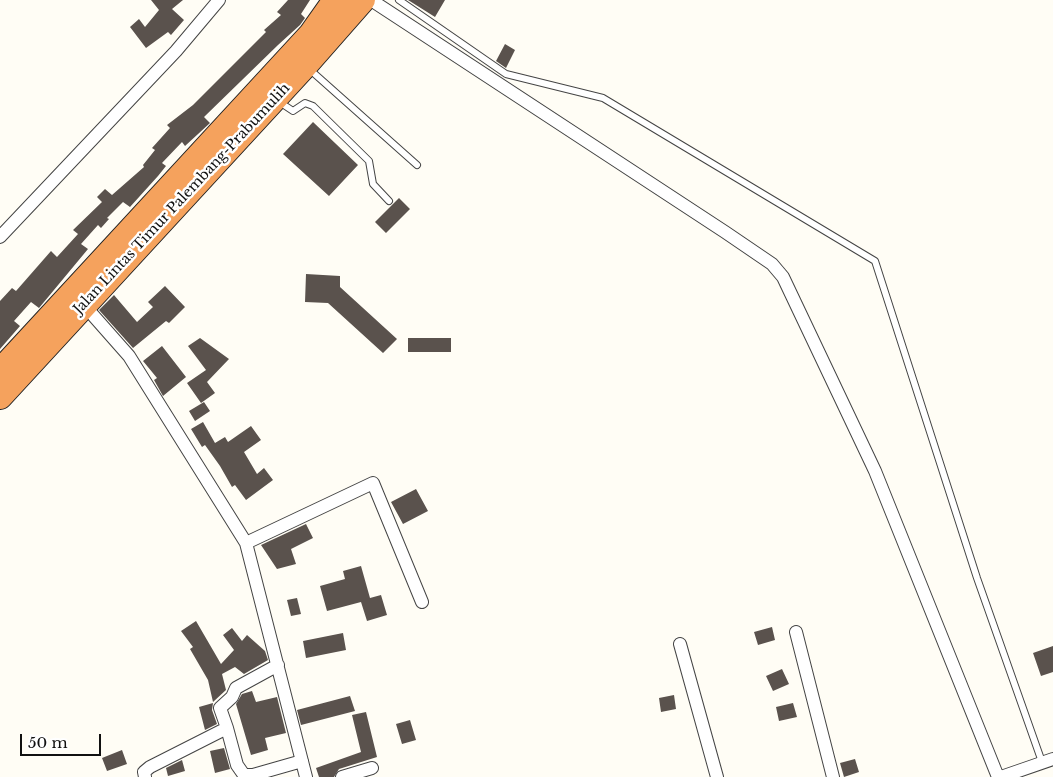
<!DOCTYPE html>
<style>
body{margin:0}
#map{position:relative;width:1053px;height:777px;overflow:hidden;background:#fffdf5;font-family:"Libre Baskerville",serif}
canvas{display:block}
.scale{position:absolute;left:20px;top:734px;width:81px;height:22px;box-sizing:border-box;border:2px solid #111;border-top:0;padding-left:6px;font-size:15px;line-height:18px;white-space:nowrap;color:#111;-webkit-text-stroke:4px #fff;paint-order:stroke}
</style>
<div id="map">
<canvas width="1053" height="777"></canvas>
<div class="scale">50 m</div>
</div>
<script>
const ctx = document.querySelector('canvas').getContext('2d');
ctx.lineJoin = 'round';
function fillPath(path, color) {
  ctx.fillStyle = color;
  ctx.fill(path, 'evenodd');
}
function strokePath(path, color, width, dash) {
  ctx.strokeStyle = color;
  ctx.lineWidth = width;
  ctx.lineCap = dash ? 'butt' : 'round';
  ctx.setLineDash(dash || []);
  ctx.stroke(path);
}
function drawText(font, color, halo, rows, align = 'center') {
  ctx.font = font + ' "Libre Baskerville",serif';
  ctx.lineWidth = 5;
  ctx.setLineDash([]);
  ctx.textBaseline = 'middle';
  ctx.strokeStyle = halo;
  ctx.fillStyle = color;
  for (const [text, x, y, turn = 0] of rows) {
    ctx.save();
    ctx.translate(x, y);
    ctx.rotate((+turn || 0) * Math.PI / 180);
    ctx.textAlign = isNaN(turn) ? turn : align;
    if (halo) ctx.strokeText(text, 0, 0);
    ctx.fillText(text, 0, 0);
    ctx.restore();
  }
}
fillPath(new Path2D(`
 M 151,0 L 183,0 L 172,9 L 184,20 L 171,35 L 168,32 L 146,48 L 130,27 L 139,19 L 145,27 L 159,10 Z
 M 288,0 L 310,0 L 301,14 L 305,18 L 300,25 L 278,45 L 204,117 L 210,123 L 185,146 L 182,142 L 162,163 L 166,166 L 158,176 L 130,207 L 123,202 L 107,218 L 109,219 L 101,228 L 98,225 L 81,244 L 88,249 L 39,308 L 31,302 L 14,321 L 20,326 L 0,349 L 0,301 L 12,288 L 16,291 L 51,251 L 57,257 L 78,234 L 73,230 L 102,202 L 97,197 L 105,189 L 112,195 L 144,167 L 143,165 L 155,150 L 152,148 L 170,128 L 167,125 L 193,105 L 266,32 L 264,30 L 281,15 L 277,12 Z
 M 408,0 L 445,0 L 435,17 Z
 M 505,44 L 515,50 L 506,68 L 496,61 Z
 M 313,122 L 358,165 L 329,196 L 283,154 Z
 M 399,198 L 410,209 L 386,233 L 375,222 Z
 M 306,274 L 340,276 L 340,287 L 397,339 L 383,353 L 328,303 L 305,302 Z
 M 165,286 L 185,307 L 169,323 L 166,321 L 133,348 L 99,310 L 114,295 L 137,322 L 153,307 L 148,302 Z
 M 200,338 L 229,359 L 207,382 L 215,393 L 201,403 L 187,383 L 206,370 L 188,346 Z
 M 408,338 L 451,338 L 451,352 L 408,352 Z
 M 162,346 L 186,377 L 163,396 L 154,380 L 157,378 L 143,361 Z
 M 204,402 L 210,411 L 195,421 L 189,411 Z
 M 203,422 L 215,443 L 225,437 L 228,442 L 251,426 L 261,440 L 244,452 L 257,474 L 264,468 L 273,480 L 246,500 L 235,485 L 232,487 L 220,466 L 205,445 L 202,447 L 191,429 Z
 M 416,489 L 428,511 L 403,524 L 391,502 Z
 M 306,524 L 313,538 L 291,549 L 296,564 L 277,569 L 261,545 Z
 M 361,566 L 370,598 L 381,595 L 387,615 L 367,621 L 361,602 L 327,611 L 320,586 L 345,579 L 343,571 Z
 M 297,598 L 301,614 L 291,616 L 287,600 Z
 M 196,621 L 221,664 L 234,650 L 223,635 L 232,628 L 242,641 L 247,635 L 265,651 L 268,660 L 244,674 L 235,667 L 222,674 L 226,690 L 213,702 L 208,680 L 190,649 L 193,647 L 181,631 Z
 M 772,627 L 775,640 L 758,645 L 754,632 Z
 M 343,633 L 346,650 L 306,658 L 303,641 Z
 M 1053,646 L 1053,672 L 1041,676 L 1033,653 Z
 M 782,669 L 789,684 L 773,691 L 766,676 Z
 M 252,691 L 256,702 L 277,697 L 286,733 L 265,738 L 268,750 L 251,755 L 236,704 L 242,694 Z
 M 674,695 L 676,709 L 661,712 L 659,698 Z
 M 350,696 L 355,711 L 301,725 L 297,710 Z
 M 213,703 L 212,710 L 217,724 L 205,730 L 199,707 Z
 M 793,703 L 797,717 L 779,721 L 776,707 Z
 M 366,712 L 377,757 L 339,769 L 334,777 L 319,777 L 316,768 L 361,752 L 352,715 Z
 M 410,720 L 416,740 L 402,744 L 396,724 Z
 M 224,748 L 230,769 L 215,773 L 210,751 Z
 M 122,750 L 127,764 L 107,771 L 102,758 Z
 M 855,759 L 859,772 L 844,777 L 840,763 Z
 M 182,760 L 185,771 L 168,776 L 166,768 Z`), '#5a524d');
const lane = new Path2D(`
 M 399,0 L 506,74 L 603,98 L 875,261 L 977,578 L 1042,762
 M 308,68 L 417,165
 M 278,101 L 293,111 L 305,103 L 313,106 L 369,161 L 373,184 L 389,201`);
const street = new Path2D(`
 M 371,0 L 725,232 L 772,264 L 783,277 L 875,471 L 998,777
 M 0,237 L 176,51 L 219,0
 M 84,305 L 129,356 L 246,543 L 306,777
 M 246,543 L 373,483 L 422,602
 M 796,632 L 833,777
 M 680,644 L 717,777
 M 227,728 L 237,765 L 244,775 L 253,775 L 302,761
 M 145,777 L 144,772 L 150,767 L 227,728 L 220,708 L 232,697 L 236,688 L 278,665
 M 342,777 L 372,768
 M 1001,777 L 1053,759`);
const highway = new Path2D(`
 M 0,371 L 311,34 L 335,0
 M 0,397 L 305,66 L 363,0`);
strokePath(lane, '#444', 8);
strokePath(street, '#444', 14);
strokePath(highway, '#222', 26);
strokePath(lane, '#fff', 6);
strokePath(street, '#fff', 12);
strokePath(highway, '#f5a25d', 24);
drawText('14px', '#111', '#fff', [
 ["Jalan Lintas Timur Palembang-Prabumulih",182,199,-47]
]);
</script>
